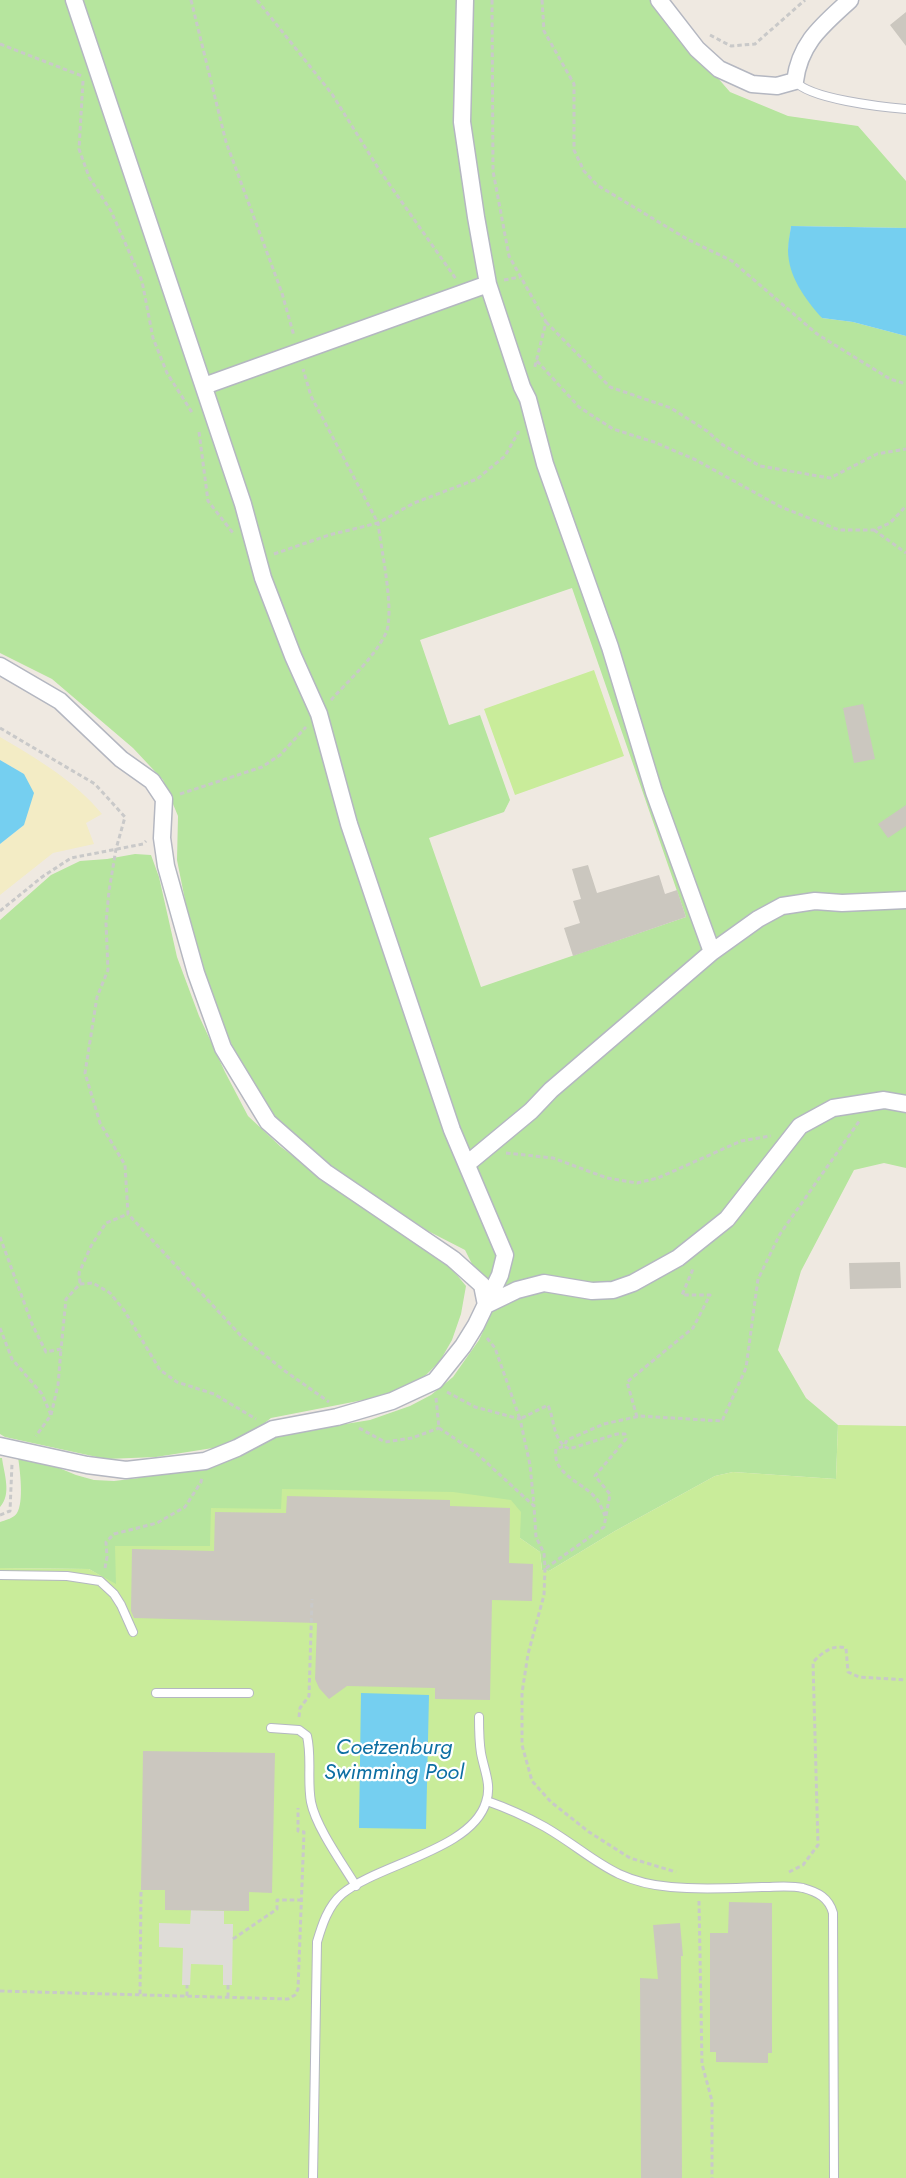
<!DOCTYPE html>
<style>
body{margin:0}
canvas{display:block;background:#efe9e1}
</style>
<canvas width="906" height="2178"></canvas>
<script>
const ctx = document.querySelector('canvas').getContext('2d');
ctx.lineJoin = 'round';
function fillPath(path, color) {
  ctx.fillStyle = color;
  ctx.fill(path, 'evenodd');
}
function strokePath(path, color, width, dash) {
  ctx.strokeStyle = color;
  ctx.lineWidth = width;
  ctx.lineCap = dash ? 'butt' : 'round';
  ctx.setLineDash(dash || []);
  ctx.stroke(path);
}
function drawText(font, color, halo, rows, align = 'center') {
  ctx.font = font + ' Jost,sans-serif';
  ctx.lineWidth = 4.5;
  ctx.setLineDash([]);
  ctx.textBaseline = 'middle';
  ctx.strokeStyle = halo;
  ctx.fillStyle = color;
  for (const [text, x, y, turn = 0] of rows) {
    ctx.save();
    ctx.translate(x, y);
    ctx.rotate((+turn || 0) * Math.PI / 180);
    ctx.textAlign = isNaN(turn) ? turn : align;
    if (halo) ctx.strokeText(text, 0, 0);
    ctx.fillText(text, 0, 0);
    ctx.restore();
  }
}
fillPath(new Path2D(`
 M 0,0 L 653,0 L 669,22 L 730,92 L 788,116 L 858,126 L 906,181 L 906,228 L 791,226 L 788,250 L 822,318 L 853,322 L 906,336 L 906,1168 L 884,1163 L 854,1170 L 801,1271 L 778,1350 L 806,1398 L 838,1425 L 836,1479 L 733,1472 L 715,1476 L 615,1531 L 549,1571 L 542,1570 L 540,1552 L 520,1538 L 520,1512 L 282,1490 L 282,1509 L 211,1546 L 116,1547 L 116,1585 L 89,1569 L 0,1568 L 0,1522 C 6,1520 14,1518 17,1513 C 24,1502 20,1470 18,1457 L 47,1463 L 76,1475 L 94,1480 L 114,1481 L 139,1478 L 272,1436 L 370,1420 L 410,1406 L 431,1395 L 453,1377 L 479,1340 L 494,1308 L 465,1250 L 428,1231 L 315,1156 L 288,1133 L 262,1103 L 238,1059 L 211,997 L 188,915 L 177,860 L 178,816 L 163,780 L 133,748 L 52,679 L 0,653 ZM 572,588 L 686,917 L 481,987 L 429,838 L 504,812 L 510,800 L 480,715 L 449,725 L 420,640 Z
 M 135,854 L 151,855 L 159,877 L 177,957 L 199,1016 L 225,1072 L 248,1116 L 281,1147 L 362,1207 L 447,1263 L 466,1286 L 461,1314 L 452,1340 L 440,1361 L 424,1377 L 394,1394 L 271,1418 L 248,1436 L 219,1447 L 156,1457 L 106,1459 L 5,1437 L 0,1434 L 0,920 L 51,875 L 80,861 L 107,859 Z
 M 0,1458 L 2,1458 C 4,1474 12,1494 0,1507 Z`), '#b6e59e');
fillPath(new Path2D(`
 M 0,737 C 36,758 75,781 102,814 L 86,823 L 94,844 L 53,853 L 0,895 L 0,844 L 24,825 L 24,774 L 0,760 Z`), '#f3ecc5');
fillPath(new Path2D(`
 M 594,670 L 624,756 L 515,795 L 484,709 Z
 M 838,1425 L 906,1426 L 906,2178 L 0,2178 L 0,1568 L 89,1569 L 116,1584 L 115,1546 L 210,1546 L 211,1508 L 281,1509 L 282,1489 L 453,1492 L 511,1500 L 521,1512 L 520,1538 L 540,1552 L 542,1570 L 549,1571 L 615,1531 L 715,1476 L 733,1472 L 836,1479 Z`), '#c9ec9a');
fillPath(new Path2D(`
 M 191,1910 L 224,1911 L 224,1924 L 233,1924 L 232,1985 L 223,1985 L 223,1965 L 191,1964 L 190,1985 L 182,1985 L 183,1948 L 159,1947 L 159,1923 L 190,1924 Z`), '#dfdcd8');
fillPath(new Path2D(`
 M 791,226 L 906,228 L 906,336 L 853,322 L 822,318 C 805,299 788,276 788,250 C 788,242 790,234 791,226 Z
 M 0,760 L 24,774 L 34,793 L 24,825 L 0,844 Z
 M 361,1693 L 429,1695 L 426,1829 L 359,1828 Z`), '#75cff0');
fillPath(new Path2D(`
 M 906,12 L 906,46 L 890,25 Z
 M 863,704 L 875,759 L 854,763 L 843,708 Z
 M 906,805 L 906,826 L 888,838 L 878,824 Z
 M 588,865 L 597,893 L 659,875 L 665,894 L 677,890 L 686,917 L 573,956 L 564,928 L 580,923 L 573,901 L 581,899 L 572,869 Z
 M 900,1262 L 901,1288 L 850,1289 L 849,1263 Z
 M 287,1496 L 450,1500 L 450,1506 L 510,1508 L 509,1563 L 533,1564 L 532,1601 L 492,1600 L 490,1700 L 435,1699 L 435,1688 L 347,1686 L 329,1699 L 319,1688 L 315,1679 L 317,1623 L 134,1618 L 131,1611 L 132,1549 L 214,1551 L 215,1512 L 286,1513 Z
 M 143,1751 L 275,1753 L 272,1893 L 249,1892 L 249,1911 L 165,1910 L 165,1890 L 141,1890 Z
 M 729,1902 L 772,1903 L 772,2053 L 768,2053 L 768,2063 L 716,2062 L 716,2052 L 710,2052 L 710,1933 L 728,1933 Z
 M 680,1923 L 683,1956 L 681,1956 L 682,2178 L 641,2178 L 640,1978 L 658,1979 L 653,1925 Z`), '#cbc7bf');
const service = new Path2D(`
 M 795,81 C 809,99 882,107 906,109
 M 0,1575 L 67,1576 L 100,1581 L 114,1594 L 121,1605 L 133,1632
 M 156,1693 L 249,1693
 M 271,1728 L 299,1730 L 307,1736 C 312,1757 307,1780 311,1802 C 316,1827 342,1863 356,1886
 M 487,1801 C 507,1808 527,1817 545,1827 C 593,1855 611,1882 671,1887 C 701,1890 732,1888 762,1887 C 775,1887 790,1885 803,1888 C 818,1892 829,1898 833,1913 L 834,2178
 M 313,2178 L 317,1942 C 322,1925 328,1906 342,1894 C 378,1864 472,1850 486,1802 C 492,1785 484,1770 481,1753 C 479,1741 479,1729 479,1717`);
const minor = new Path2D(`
 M 465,0 L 462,122 L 476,217 L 488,284 L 522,387 L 528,399 L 545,464 L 610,647 L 654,792 L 712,952
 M 659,0 L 697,49 L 719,69 L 752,84 L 777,86 L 795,81 C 800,42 823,25 850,0
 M 204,386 L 488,284
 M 0,666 L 60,701 L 121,759 L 152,781 L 164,799 L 162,838 L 166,866 L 196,973 L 223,1048 L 268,1122 L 325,1172 L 453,1259 L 482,1285 L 486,1305
 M 467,1164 L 531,1111 L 551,1090 L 712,952 L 758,919 L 782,906 L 815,901 L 842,903 L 906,900
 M 486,1305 L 517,1290 L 544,1283 L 592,1291 L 613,1290 L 633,1283 L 678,1258 L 727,1219 L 800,1126 L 833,1108 L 884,1100 L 906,1104
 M 0,1446 L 87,1465 L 126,1470 L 205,1461 L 237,1448 L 273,1429 L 337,1417 L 392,1401 L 435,1381 L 463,1346 L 476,1325 L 500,1275 L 505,1255 L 452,1130 L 349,824 L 319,714 L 293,656 L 263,578 L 243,504 L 74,0`);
strokePath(service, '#b4b7c1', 10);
strokePath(minor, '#b4b7c1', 19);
strokePath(new Path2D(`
 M 191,0 L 226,142 L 282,293 L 294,336
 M 257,0 L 332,94 L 380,171 L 456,279
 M 492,0 L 493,171 L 509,256 L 546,322 L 534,370
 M 542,0 L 544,31 L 574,84 L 574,150 L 584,171 L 597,185 L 687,239 L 732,261 L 817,334 L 890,379 L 906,384
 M 710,35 L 731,46 L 755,44 L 805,0
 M 0,44 L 82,76
 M 83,81 L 79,149 L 89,177 L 111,211 L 142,281 L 153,338 L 167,373 L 193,414
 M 504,280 L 520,277
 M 546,322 L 610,387 L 671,408 L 707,431 L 723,445 L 760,466 L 830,478 L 877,454 L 906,449
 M 537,361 L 579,407 L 613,429 L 654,442 L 696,460 L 781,507 L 839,530 L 874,530 L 890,523 L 906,506
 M 199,432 L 208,501 L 233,533
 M 874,530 L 906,553
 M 274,554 L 329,535 L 378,523 L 311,396 L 303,369
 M 331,700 C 349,680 374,658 386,633 C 395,611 381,549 378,523 L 414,503 L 477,479 L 505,456 L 519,431
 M 0,728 L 95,784 L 125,817 L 116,849 L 109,891 L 106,923 L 108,970 L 97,997 L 85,1073 L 100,1123 L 125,1165 L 128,1214 L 243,1338 L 285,1371 L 329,1402
 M 180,794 L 262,767 L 280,755 L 306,727
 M 0,911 L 42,877 L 71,858 L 143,844 L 146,841
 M 506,1153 L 553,1158 L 607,1178 L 637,1183 L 658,1178 L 741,1141 L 771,1136
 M 0,1237 L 32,1324 L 46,1352 L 61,1349 L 66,1299 L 80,1284 L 93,1283 L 110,1293 L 124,1310 L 160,1370 L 177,1382 L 214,1394 L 256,1419
 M 80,1283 L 79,1273 L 91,1246 L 106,1223 L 128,1214
 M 0,1328 L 12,1359 L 42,1394 L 51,1415 L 36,1436
 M 487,1338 L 495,1348 L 520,1419 L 548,1405 C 555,1422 552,1433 564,1446 L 556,1449 C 552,1473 579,1481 593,1495 C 599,1500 602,1509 605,1516
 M 447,1392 L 475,1407 L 520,1419 L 530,1465 L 534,1506
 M 436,1398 L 439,1428 L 475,1452 L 534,1506 L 536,1537 L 544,1553 L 545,1568 L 544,1595 L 528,1654 L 522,1693 L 522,1745 L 532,1781 L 551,1802 L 589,1832 L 630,1858 L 676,1872
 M 51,1415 L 58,1385 L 61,1349
 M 637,1417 L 627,1382 L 693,1328 L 710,1295 L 682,1295 L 693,1269
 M 359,1428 L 385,1442 L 412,1438 L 439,1428
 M 0,1515 L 10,1511 L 12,1464
 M 105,1568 L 107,1557 L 106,1542 L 114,1534 L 157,1523 L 185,1507 L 201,1482 L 202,1477
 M 546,1568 L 604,1527 L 610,1494 L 595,1476 L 626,1439 L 625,1434 L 617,1434 L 569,1449 L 564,1446 L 567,1440 L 604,1424 L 640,1416 L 722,1421 L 746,1368 L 758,1279 L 780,1234 L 860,1120
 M 299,1717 L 300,1708 L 309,1696 L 312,1599
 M 789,1872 L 803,1865 L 818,1845 L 813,1662 C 822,1653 832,1644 846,1648 L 848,1672 L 859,1677 L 906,1680
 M 699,1901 L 702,2064 L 712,2101 L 712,2178
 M 233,1939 L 277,1909 L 277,1900 L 302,1900
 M 0,1991 L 288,1999 L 295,1995 L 298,1989 L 304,1832 L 298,1831 L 298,1808
 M 140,1994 L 141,1892
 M 187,1996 L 187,1985
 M 228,1997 L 228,1985`), '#c9c9c9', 3, [4.5, 3]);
strokePath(service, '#fff', 8);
strokePath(minor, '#fff', 16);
drawText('italic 22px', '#0d6fa3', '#fff', [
 ["Coetzenburg",394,1749],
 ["Swimming Pool",394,1774]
]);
</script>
